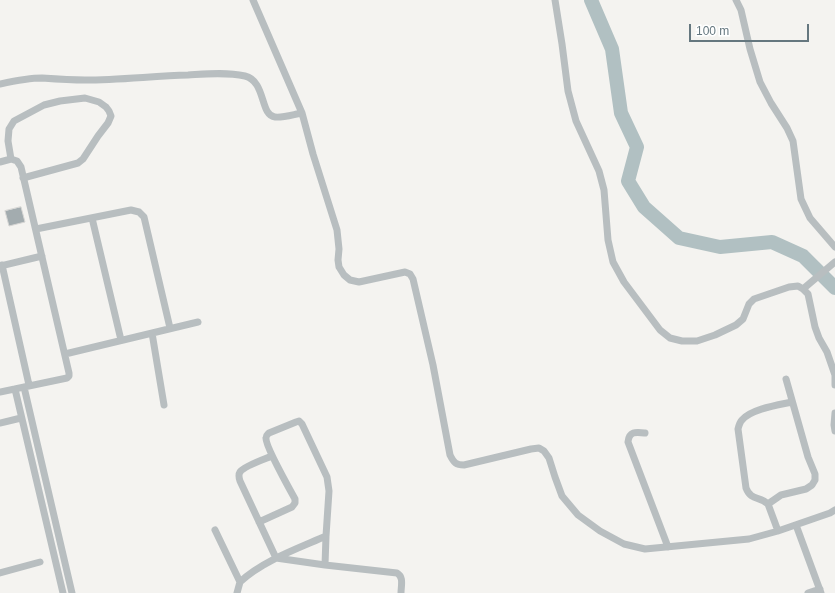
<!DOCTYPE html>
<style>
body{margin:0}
#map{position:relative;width:835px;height:593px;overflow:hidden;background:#f4f3f0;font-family:Arial,sans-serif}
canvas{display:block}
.scale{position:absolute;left:689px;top:24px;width:120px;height:18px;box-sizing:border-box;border:2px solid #65777f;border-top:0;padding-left:5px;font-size:12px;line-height:14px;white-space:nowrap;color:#65777f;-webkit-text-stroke:3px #fff;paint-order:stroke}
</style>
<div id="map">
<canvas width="835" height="593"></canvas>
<div class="scale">100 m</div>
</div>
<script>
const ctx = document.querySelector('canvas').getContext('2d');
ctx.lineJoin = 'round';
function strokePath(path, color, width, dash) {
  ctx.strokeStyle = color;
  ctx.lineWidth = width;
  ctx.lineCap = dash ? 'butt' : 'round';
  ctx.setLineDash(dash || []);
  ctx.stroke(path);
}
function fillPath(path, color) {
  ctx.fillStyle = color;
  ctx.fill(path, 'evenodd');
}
strokePath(new Path2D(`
 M 591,0 L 612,49 L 621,113 L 637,147 L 628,181 L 644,207 L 679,238 L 720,247 L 772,242 L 803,256 L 835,288`), '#b1c0c2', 14);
const building = new Path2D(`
 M 21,207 L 25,222 L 9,226 L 5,211 Z`);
fillPath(building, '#a3acaf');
strokePath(building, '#d5d5d3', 1);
strokePath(new Path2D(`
 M 253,0 L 302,113
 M 555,0 L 562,44 L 568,91 L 576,121 L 599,171 L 604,190 L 608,240 L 613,262 L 624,282 L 660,330 L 670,338 L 682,341 L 697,341 L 715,335 L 736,325 L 743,319 L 749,304 L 754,299 L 789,287 L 798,286 L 803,289 L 808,294 L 815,327 L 819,338 L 827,352 L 835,375 L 835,385
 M 736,0 L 741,10 L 750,49 L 760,82 L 771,103 L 787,128 L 793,141 L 801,199 L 810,218 L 835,247
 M 0,84 C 14,81 28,78 42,78 C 56,79 70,80 85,80 C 119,80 153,76 188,75 C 206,74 226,72 245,76 C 266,81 260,116 275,117 C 283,118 295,114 302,113 L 313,154 L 337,230 L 339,249 L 338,260 L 339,267 L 344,275 L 350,280 L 359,282 L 405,272 L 410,274 L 413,279 L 433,365 L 450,455 C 454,463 456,465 464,465 L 531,449 L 539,448 L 544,451 L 549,458 L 555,477 L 562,496 L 578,515 L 600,531 L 624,544 L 645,549 L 749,539 L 778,531 L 830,513 L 835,510
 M 11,159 L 8,141 L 9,129 L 14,121 L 44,105 L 60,101 L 85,98 L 99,102 L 106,107 L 109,111 L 111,116 L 108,123 L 98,136 L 83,159 L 78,163 L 23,178
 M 0,162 L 11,159 L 17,161 L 21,167 L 69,373 L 69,376 L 67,378 L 0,392
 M 92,218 L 121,340
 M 36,229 L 131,210 L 139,212 L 144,217 L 170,328
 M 2,265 L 29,385
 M 0,266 L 42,256
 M 803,289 L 835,262
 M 152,333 L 164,405
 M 65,354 L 198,322
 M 24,387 L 72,593
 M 15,389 L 63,593
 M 835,413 L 834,425 L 835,431
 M 0,423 L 21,418
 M 645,433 C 636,432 629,431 628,442 L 668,547
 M 272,456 C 265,459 244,466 240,472 C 238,475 239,478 240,481 L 276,558 L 325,565 L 397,573 C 404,577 401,586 401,593
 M 768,504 L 781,495 L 806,489 L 812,485 L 815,480 L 815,474 L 808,457 L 786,379
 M 796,525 L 821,593
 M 215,530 L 240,582 L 237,593
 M 778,531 L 768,504 C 760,496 751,501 746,488 L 738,429 C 739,425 740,422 742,420 C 751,409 778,405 792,402
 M 325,565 L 326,536
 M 0,573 L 40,562
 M 240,582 C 262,561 299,548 326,536 L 329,491 L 327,477 L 302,424 L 299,421 L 296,422 L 269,433 C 267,435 266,435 266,438 C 265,445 290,490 295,499 L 295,503 L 292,507 L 259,522
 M 808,593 L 820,589`), '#b8bec0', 7);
</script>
